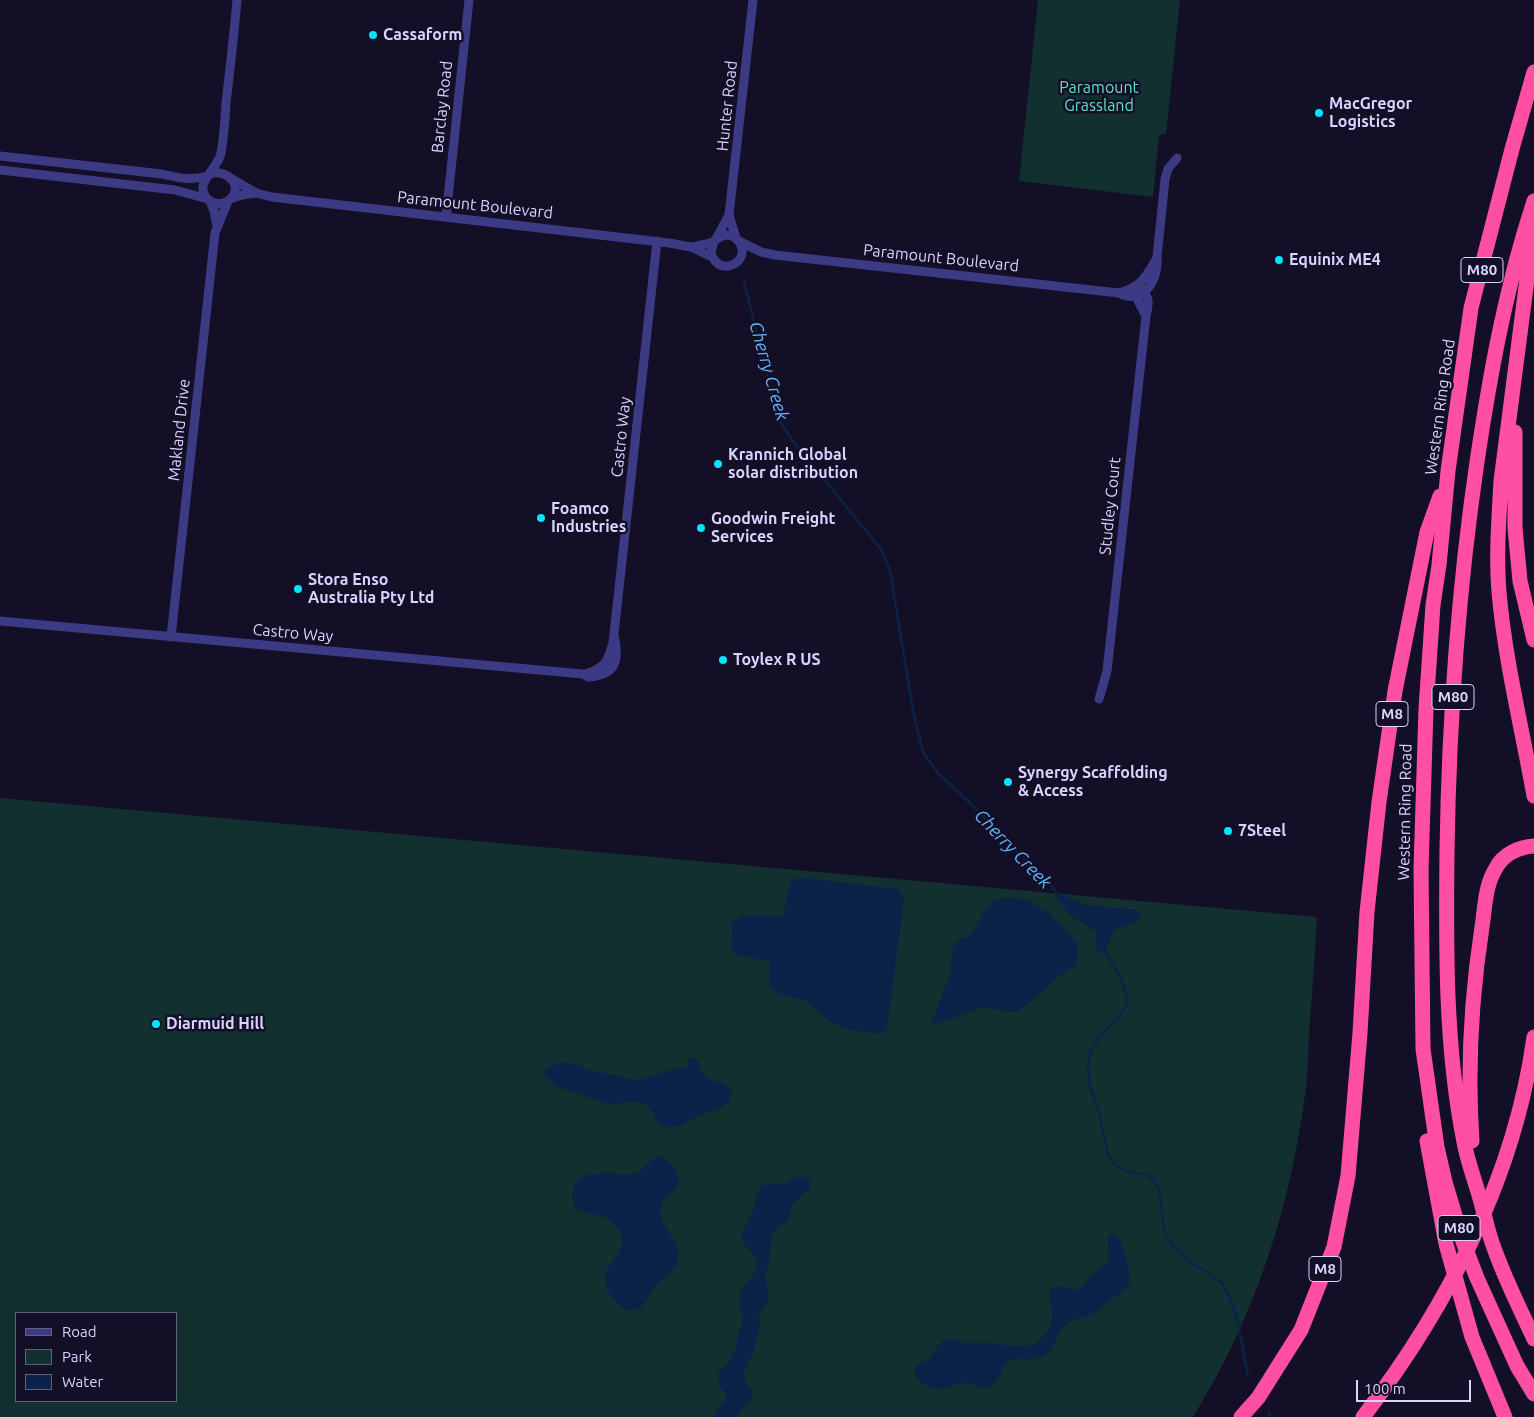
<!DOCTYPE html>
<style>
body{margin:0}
#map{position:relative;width:1534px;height:1417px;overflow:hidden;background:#130f26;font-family:Ubuntu,sans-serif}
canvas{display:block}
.legend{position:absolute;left:15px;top:1312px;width:162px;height:90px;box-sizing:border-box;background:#130f26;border:1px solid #625e7d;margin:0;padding:6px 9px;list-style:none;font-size:15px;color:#d9d4ff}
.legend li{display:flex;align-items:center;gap:10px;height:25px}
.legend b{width:25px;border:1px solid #625e7d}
.scale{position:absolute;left:1356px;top:1380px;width:115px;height:22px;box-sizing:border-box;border:2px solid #d9d4ff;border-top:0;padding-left:6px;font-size:15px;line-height:18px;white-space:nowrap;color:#d9d4ff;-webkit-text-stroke:4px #130f26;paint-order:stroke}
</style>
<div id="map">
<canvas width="1534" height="1417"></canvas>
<ul class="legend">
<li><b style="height:6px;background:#3d3a85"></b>Road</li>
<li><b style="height:14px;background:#12302f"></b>Park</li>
<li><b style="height:14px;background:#0c2248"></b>Water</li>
</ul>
<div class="scale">100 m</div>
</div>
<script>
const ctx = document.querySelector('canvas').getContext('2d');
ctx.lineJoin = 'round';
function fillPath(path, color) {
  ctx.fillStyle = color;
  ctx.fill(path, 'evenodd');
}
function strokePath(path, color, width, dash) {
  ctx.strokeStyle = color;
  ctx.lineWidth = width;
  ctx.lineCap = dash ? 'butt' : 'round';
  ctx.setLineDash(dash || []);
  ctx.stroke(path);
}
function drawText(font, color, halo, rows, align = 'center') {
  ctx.font = font + ' Ubuntu,sans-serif';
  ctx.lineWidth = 5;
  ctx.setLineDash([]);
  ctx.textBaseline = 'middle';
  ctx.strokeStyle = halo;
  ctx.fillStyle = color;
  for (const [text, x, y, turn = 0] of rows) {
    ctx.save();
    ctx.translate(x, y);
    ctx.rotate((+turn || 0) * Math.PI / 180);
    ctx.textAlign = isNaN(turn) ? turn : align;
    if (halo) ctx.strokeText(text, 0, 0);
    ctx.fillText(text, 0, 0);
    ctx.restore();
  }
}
fillPath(new Path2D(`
 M 1038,0 L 1180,0 L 1166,134 L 1159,135 L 1153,197 L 1019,181 Z
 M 0,798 L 1317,917 C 1315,956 1312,995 1309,1034 C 1308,1054 1308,1075 1305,1095 C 1290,1209 1254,1319 1193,1417 L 0,1417 ZM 16,1313 L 176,1313 L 176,1401 L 16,1401 Z`), '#12302f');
fillPath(new Path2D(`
 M 796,877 L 897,889 L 904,899 L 887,1030 L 882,1034 L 850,1030 L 832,1023 L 804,1000 L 778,994 L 769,987 L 769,961 L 736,955 L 731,950 L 733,921 L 744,915 L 783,916 L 790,883 Z
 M 1065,896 L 1086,905 L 1137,910 L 1142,914 L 1137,921 L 1114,930 L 1105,952 L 1097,953 L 1096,931 L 1072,917 L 1055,897 Z
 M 1009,898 C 1018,898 1027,899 1034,904 C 1041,907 1041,910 1049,911 C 1062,932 1086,937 1075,966 L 1061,975 L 1031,1002 L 1018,1011 L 1011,1012 L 981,1007 L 955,1018 L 931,1025 L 942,994 L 950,976 L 953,946 L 959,938 C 962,938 965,938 967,937 C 977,934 981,906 997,900 C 1001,898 1006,899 1009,898 Z
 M 689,1058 L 699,1059 C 698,1090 737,1076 731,1098 C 730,1101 727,1104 723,1106 C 717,1110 709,1111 702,1114 C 694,1117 686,1124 678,1126 C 674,1127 670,1127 667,1127 C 650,1125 658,1105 637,1102 C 627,1101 617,1105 607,1103 C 597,1102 588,1096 578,1093 C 571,1090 563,1090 556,1086 C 550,1083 547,1078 544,1072 L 544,1070 L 559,1062 L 566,1062 L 593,1071 L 639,1080 L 667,1071 L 687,1067 Z
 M 662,1155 C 671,1163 679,1170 679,1183 C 675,1191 664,1198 661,1207 C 656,1223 682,1241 678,1260 C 676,1271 664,1278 656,1285 C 647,1294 646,1311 631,1310 C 625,1310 621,1308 618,1304 C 612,1297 606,1289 605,1281 C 603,1262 638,1247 613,1223 C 602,1212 586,1216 575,1208 C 565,1180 584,1172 609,1173 C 618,1173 628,1177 637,1173 C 646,1169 651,1157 662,1155 Z
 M 795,1177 L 806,1177 L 809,1179 L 810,1188 L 792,1206 L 789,1221 L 776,1228 L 771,1236 L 771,1252 L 765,1278 L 769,1299 L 759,1314 L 760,1328 L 755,1343 L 754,1352 L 745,1368 L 744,1376 L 745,1380 L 753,1392 L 753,1397 L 740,1412 L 738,1417 L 713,1417 L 718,1408 L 726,1401 C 728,1391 716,1387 718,1376 C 719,1366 732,1363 735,1352 C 737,1348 737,1342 737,1337 C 739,1330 743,1322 743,1315 C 742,1309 738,1303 740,1296 C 742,1282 760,1276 757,1260 L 744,1244 L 741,1234 L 753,1210 L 760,1186 L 770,1184 L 784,1184 Z
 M 1111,1234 C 1121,1236 1123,1246 1125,1255 C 1128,1264 1133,1280 1127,1288 C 1122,1294 1114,1296 1108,1301 C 1104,1304 1101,1310 1097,1312 C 1086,1319 1073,1316 1063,1328 C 1055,1336 1056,1350 1045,1356 C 1035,1362 1019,1357 1008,1360 C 1002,1368 1000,1381 991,1386 C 983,1391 975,1383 965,1383 C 955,1383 946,1391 935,1389 C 921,1387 902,1366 926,1362 C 934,1355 936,1343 946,1340 C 954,1337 961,1341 968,1343 C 975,1344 981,1342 988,1343 C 1012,1345 1033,1356 1049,1328 C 1058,1314 1045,1299 1051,1288 L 1058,1286 L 1075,1290 L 1082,1288 L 1092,1274 L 1106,1265 L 1109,1257 L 1108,1236 Z`), '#0c2248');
strokePath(new Path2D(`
 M 744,281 L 775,407 L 781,423 L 793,441 L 880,548 L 890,570 L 913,710 L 923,752 L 937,772 L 969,802 L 1050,884 L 1061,899
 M 1104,949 L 1121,979 L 1127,997 L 1126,1005 L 1123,1011 L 1099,1038 L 1091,1051 L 1088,1063 L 1090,1087 L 1098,1108 L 1108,1154 C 1118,1180 1145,1167 1155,1182 C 1163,1195 1161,1214 1164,1228 C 1169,1253 1203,1269 1222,1283 C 1238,1308 1242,1347 1248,1376
 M 1269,1413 L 1270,1417`), '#0c2248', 2.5);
strokePath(new Path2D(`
 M 0,156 L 162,174 C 178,178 192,181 208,176
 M 0,170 L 175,190 L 208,199
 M 210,174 C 227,168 244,186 230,199 C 221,208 205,203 203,190 C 201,178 219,166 221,153 C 224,137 225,120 226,103 C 230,69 234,34 237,0
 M 232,179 L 256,193 L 272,197 L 669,243 L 691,247 L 712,257
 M 230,199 L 242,195 L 256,193
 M 210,201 L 214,211 L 217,226
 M 446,217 L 469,0
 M 736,238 L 729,215 L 753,0
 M 716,239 L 729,215
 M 739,241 L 761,252 L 775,255 L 1119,293 C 1144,306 1159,279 1157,257 L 1165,179 L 1168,169 L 1177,158
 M 691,247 C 698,245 708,245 714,241 C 719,238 721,235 727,235 C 733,235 737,239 740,243 C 751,263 718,278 711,253 L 714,241
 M 1138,290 L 1138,301 L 1146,316
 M 1119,293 C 1142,286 1145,278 1157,258
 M 0,621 L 583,674 L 588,677 C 616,675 620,661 614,635
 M 171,637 L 215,233 L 228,201
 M 585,674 C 604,669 608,662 613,643 L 657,241
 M 1099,699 L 1107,671 L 1146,316 C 1150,302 1149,295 1138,285`), '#3d3a85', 9);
strokePath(new Path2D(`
 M 1534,72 L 1512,149 L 1471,308 L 1448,471 L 1439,565 L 1433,605 L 1426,709 L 1421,869 L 1423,1049 L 1437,1147 L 1445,1182 L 1462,1239 L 1477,1278 L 1517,1366 L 1534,1394
 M 1534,201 C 1506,286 1490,374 1477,462 C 1458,591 1449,721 1447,851 C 1446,948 1445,1046 1464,1142 C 1467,1159 1473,1175 1478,1192 C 1484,1211 1487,1230 1494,1248 C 1505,1279 1520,1309 1534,1339
 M 1534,225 L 1501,481 C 1499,517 1496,556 1499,592 C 1505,661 1522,728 1534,796
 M 1515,432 L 1515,528 L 1520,581 L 1534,640
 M 1427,1141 L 1446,1244 L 1472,1337 L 1505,1417
 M 1472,1141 C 1467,1068 1471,999 1482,927 C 1485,908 1485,885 1496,868 C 1503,854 1519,847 1534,846
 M 1241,1417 L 1258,1398 L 1301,1330 L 1334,1247 L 1348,1176 L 1360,1033 L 1367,912 L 1379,802 L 1395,691 L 1427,532 L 1440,496
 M 1363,1417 C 1448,1306 1515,1176 1534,1037`), '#ff4fa3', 15);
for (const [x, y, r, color] of [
 [373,35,5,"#00e5ff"],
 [1319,113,5,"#00e5ff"],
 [1279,260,5,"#00e5ff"],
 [718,464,5,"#00e5ff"],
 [541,518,5,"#00e5ff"],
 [701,528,5,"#00e5ff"],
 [298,589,5,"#00e5ff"],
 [723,660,5,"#00e5ff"],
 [1008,782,5,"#00e5ff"],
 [1228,831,5,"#00e5ff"],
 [156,1024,5,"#00e5ff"]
]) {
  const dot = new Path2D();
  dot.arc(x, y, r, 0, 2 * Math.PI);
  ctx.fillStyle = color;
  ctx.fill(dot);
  strokePath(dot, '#130f26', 2);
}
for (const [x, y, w] of [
 [1482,270,42],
 [1453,697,42],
 [1392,714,32],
 [1459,1228,42],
 [1325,1269,32]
]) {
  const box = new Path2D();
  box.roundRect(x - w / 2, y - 12.5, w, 25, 4);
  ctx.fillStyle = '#130f26';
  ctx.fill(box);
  strokePath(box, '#d9d4ff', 1);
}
drawText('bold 15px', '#d9d4ff', null, [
 ["M80",1482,270],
 ["M80",1453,697],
 ["M8",1392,714],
 ["M80",1459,1228],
 ["M8",1325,1269]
]);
drawText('bold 16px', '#d9d4ff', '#130f26', [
 ["Cassaform",383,35],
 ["MacGregor",1329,104],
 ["Logistics",1329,122],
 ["Equinix ME4",1289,260],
 ["Krannich Global",728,455],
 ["solar distribution",728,473],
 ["Foamco",551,509],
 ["Industries",551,527],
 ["Goodwin Freight",711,519],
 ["Services",711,537],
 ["Stora Enso",308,580],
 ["Australia Pty Ltd",308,598],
 ["Toylex R US",733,660],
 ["Synergy Scaffolding",1018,773],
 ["& Access",1018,791],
 ["7Steel",1238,831],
 ["Diarmuid Hill",166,1024]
], 'left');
drawText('16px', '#5fe0c0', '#130f26', [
 ["Paramount",1099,88],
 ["Grassland",1099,106]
]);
drawText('16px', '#d9d4ff', '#130f26', [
 ["Hunter Road",727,106,-84],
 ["Barclay Road",442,107,-84],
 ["Paramount Boulevard",475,205,6],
 ["Paramount Boulevard",941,258,6],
 ["Western Ring Road",1440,407,-82],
 ["Makland Drive",179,430,-84],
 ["Castro Way",621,437,-84],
 ["Studley Court",1110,506,-84],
 ["Castro Way",293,633,5],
 ["Western Ring Road",1405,812,-89]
]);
drawText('italic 18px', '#62b6ff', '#130f26', [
 ["Cherry Creek",769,371,74],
 ["Cherry Creek",1013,849,46]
]);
</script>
